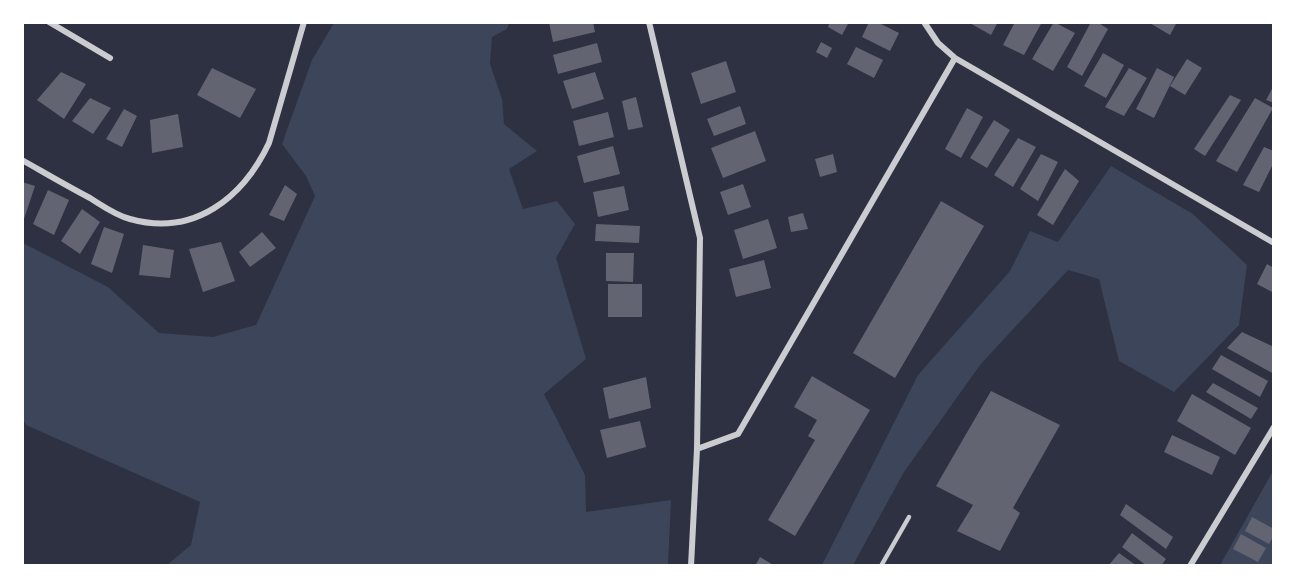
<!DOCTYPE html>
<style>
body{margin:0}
#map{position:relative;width:1296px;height:588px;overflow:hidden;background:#2d3142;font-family:Overpass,sans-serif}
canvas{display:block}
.frame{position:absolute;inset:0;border:24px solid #fff;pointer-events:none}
</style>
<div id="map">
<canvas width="1296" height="588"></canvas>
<div class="frame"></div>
</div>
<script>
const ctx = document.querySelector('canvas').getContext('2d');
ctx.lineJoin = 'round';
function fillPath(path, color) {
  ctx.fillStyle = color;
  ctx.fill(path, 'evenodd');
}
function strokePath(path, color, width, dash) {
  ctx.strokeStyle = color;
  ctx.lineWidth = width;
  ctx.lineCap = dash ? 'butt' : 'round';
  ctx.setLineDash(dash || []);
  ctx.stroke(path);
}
fillPath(new Path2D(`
 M 334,23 L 509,23 L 507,29 L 492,37 L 490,64 L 502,99 L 504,124 L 537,151 L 509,169 L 523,209 L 557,201 L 575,224 L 556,258 L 586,359 L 544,394 L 585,475 L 586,512 L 671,500 L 668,565 L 167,565 L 191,545 L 200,502 L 26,425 L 23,420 L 23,243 L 108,287 L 159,333 L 213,337 L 256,325 L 315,196 L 306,176 L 282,144 L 312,60 Z
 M 1111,166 L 1193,214 L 1247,265 L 1239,325 L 1174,392 L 1119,361 L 1099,279 L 1068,270 L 980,365 L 904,472 L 853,565 L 822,565 L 918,375 L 1010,271 L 1030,231 L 1058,242 Z
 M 1273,471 L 1273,565 L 1220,565 Z`), '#3c4559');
fillPath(new Path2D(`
 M 549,22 L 593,22 L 595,32 L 553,42 Z
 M 830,22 L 849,22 L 842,35 L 828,27 Z
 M 869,22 L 877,22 L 899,33 L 890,51 L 862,37 Z
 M 968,22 L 998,22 L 991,35 Z
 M 1015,22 L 1042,22 L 1024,55 L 1003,45 Z
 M 1054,22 L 1075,33 L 1053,71 L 1032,59 Z
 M 1091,22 L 1097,22 L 1108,29 L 1082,76 L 1067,67 Z
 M 1148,22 L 1177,22 L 1170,35 Z
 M 821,42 L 832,48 L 827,58 L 816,52 Z
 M 597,43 L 602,62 L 558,74 L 553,55 Z
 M 856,47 L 883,60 L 874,78 L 847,64 Z
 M 1103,53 L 1124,65 L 1106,98 L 1084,86 Z
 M 1187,59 L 1202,68 L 1185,95 L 1170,86 Z
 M 726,61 L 736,92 L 701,104 L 691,73 Z
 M 212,68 L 256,89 L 240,118 L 197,95 Z
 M 1129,68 L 1147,78 L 1124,116 L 1105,107 Z
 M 1157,68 L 1174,77 L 1154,118 L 1136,109 Z
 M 61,72 L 86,84 L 64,119 L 37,100 Z
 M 595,72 L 604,99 L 572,109 L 563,81 Z
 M 1274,85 L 1274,103 L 1266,100 Z
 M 1230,95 L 1241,100 L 1205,156 L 1194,149 Z
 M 636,97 L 643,127 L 628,130 L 622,101 Z
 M 90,98 L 111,108 L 93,134 L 72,121 Z
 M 1255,98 L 1273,108 L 1237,172 L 1216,161 Z
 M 740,106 L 746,124 L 714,136 L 707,119 Z
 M 967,108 L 983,117 L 961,158 L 945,149 Z
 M 124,109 L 137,116 L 122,147 L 106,139 Z
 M 608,112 L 614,137 L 579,146 L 573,121 Z
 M 178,114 L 183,147 L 152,153 L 150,120 Z
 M 994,120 L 1010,130 L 987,168 L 970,158 Z
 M 755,131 L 766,161 L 723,178 L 711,148 Z
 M 1018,138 L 1036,147 L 1013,187 L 994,175 Z
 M 613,146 L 620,174 L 584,183 L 577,156 Z
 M 1264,147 L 1274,151 L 1274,162 L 1259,192 L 1243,185 Z
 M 833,154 L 837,172 L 820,177 L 815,159 Z
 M 1041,154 L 1058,162 L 1038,201 L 1020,189 Z
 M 1065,169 L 1079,181 L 1053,225 L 1037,215 Z
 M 22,182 L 35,186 L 23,222 L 22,222 Z
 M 743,184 L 751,207 L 728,215 L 720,192 Z
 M 285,185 L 297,194 L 284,221 L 269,215 Z
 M 624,186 L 629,210 L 598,217 L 593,192 Z
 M 48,190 L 69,200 L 54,235 L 33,224 Z
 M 941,201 L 984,226 L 895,378 L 853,353 Z
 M 82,209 L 100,222 L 80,254 L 61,241 Z
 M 803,213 L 808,229 L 791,232 L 788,217 Z
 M 768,219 L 777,248 L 743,259 L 734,230 Z
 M 596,224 L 640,226 L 639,243 L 595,241 Z
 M 104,227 L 124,234 L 112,273 L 91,264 Z
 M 262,232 L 276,248 L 250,267 L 239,252 Z
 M 221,242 L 235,281 L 203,292 L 189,249 Z
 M 143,245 L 174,250 L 170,278 L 139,275 Z
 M 606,253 L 634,253 L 633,282 L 606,281 Z
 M 764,260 L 771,288 L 736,297 L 729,269 Z
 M 1267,264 L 1274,268 L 1274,293 L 1257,284 Z
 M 608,284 L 642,284 L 642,317 L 608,317 Z
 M 1242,332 L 1274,347 L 1274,374 L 1227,348 Z
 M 1221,355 L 1268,381 L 1260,397 L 1212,369 Z
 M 812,376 L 870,410 L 795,536 L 768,520 L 815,440 L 808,436 L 817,420 L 794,407 Z
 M 646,377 L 651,408 L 609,419 L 603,388 Z
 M 1213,383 L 1258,408 L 1251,419 L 1206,392 Z
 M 991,391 L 1060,425 L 1013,508 L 1020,513 L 1000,551 L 957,531 L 973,505 L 936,486 Z
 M 1192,394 L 1251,428 L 1235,455 L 1177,421 Z
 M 640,421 L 646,447 L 607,458 L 600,430 Z
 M 1172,435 L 1220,457 L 1212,475 L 1164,452 Z
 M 1126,504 L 1173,537 L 1166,549 L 1120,515 Z
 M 1252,517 L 1274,529 L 1274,535 L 1269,544 L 1245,531 Z
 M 1132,533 L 1166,559 L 1161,566 L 1147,566 L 1122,547 Z
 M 1241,534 L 1266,548 L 1258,562 L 1233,549 Z
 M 1119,553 L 1137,566 L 1108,566 Z
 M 760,557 L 775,566 L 755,566 Z`), '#626471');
strokePath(new Path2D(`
 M 881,566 L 909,517`), '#caccd0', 4.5);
strokePath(new Path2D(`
 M 49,22 L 110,58
 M 649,22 L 700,238 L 697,449 L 691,566
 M 924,22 L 938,43 L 955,58 L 1274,243
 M 22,160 C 45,173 67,186 90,198 C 103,206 115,215 130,219 C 194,237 243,198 269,143 L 304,22
 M 697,449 L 738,434 L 955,58
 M 1190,566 L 1274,427`), '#caccd0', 6);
</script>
